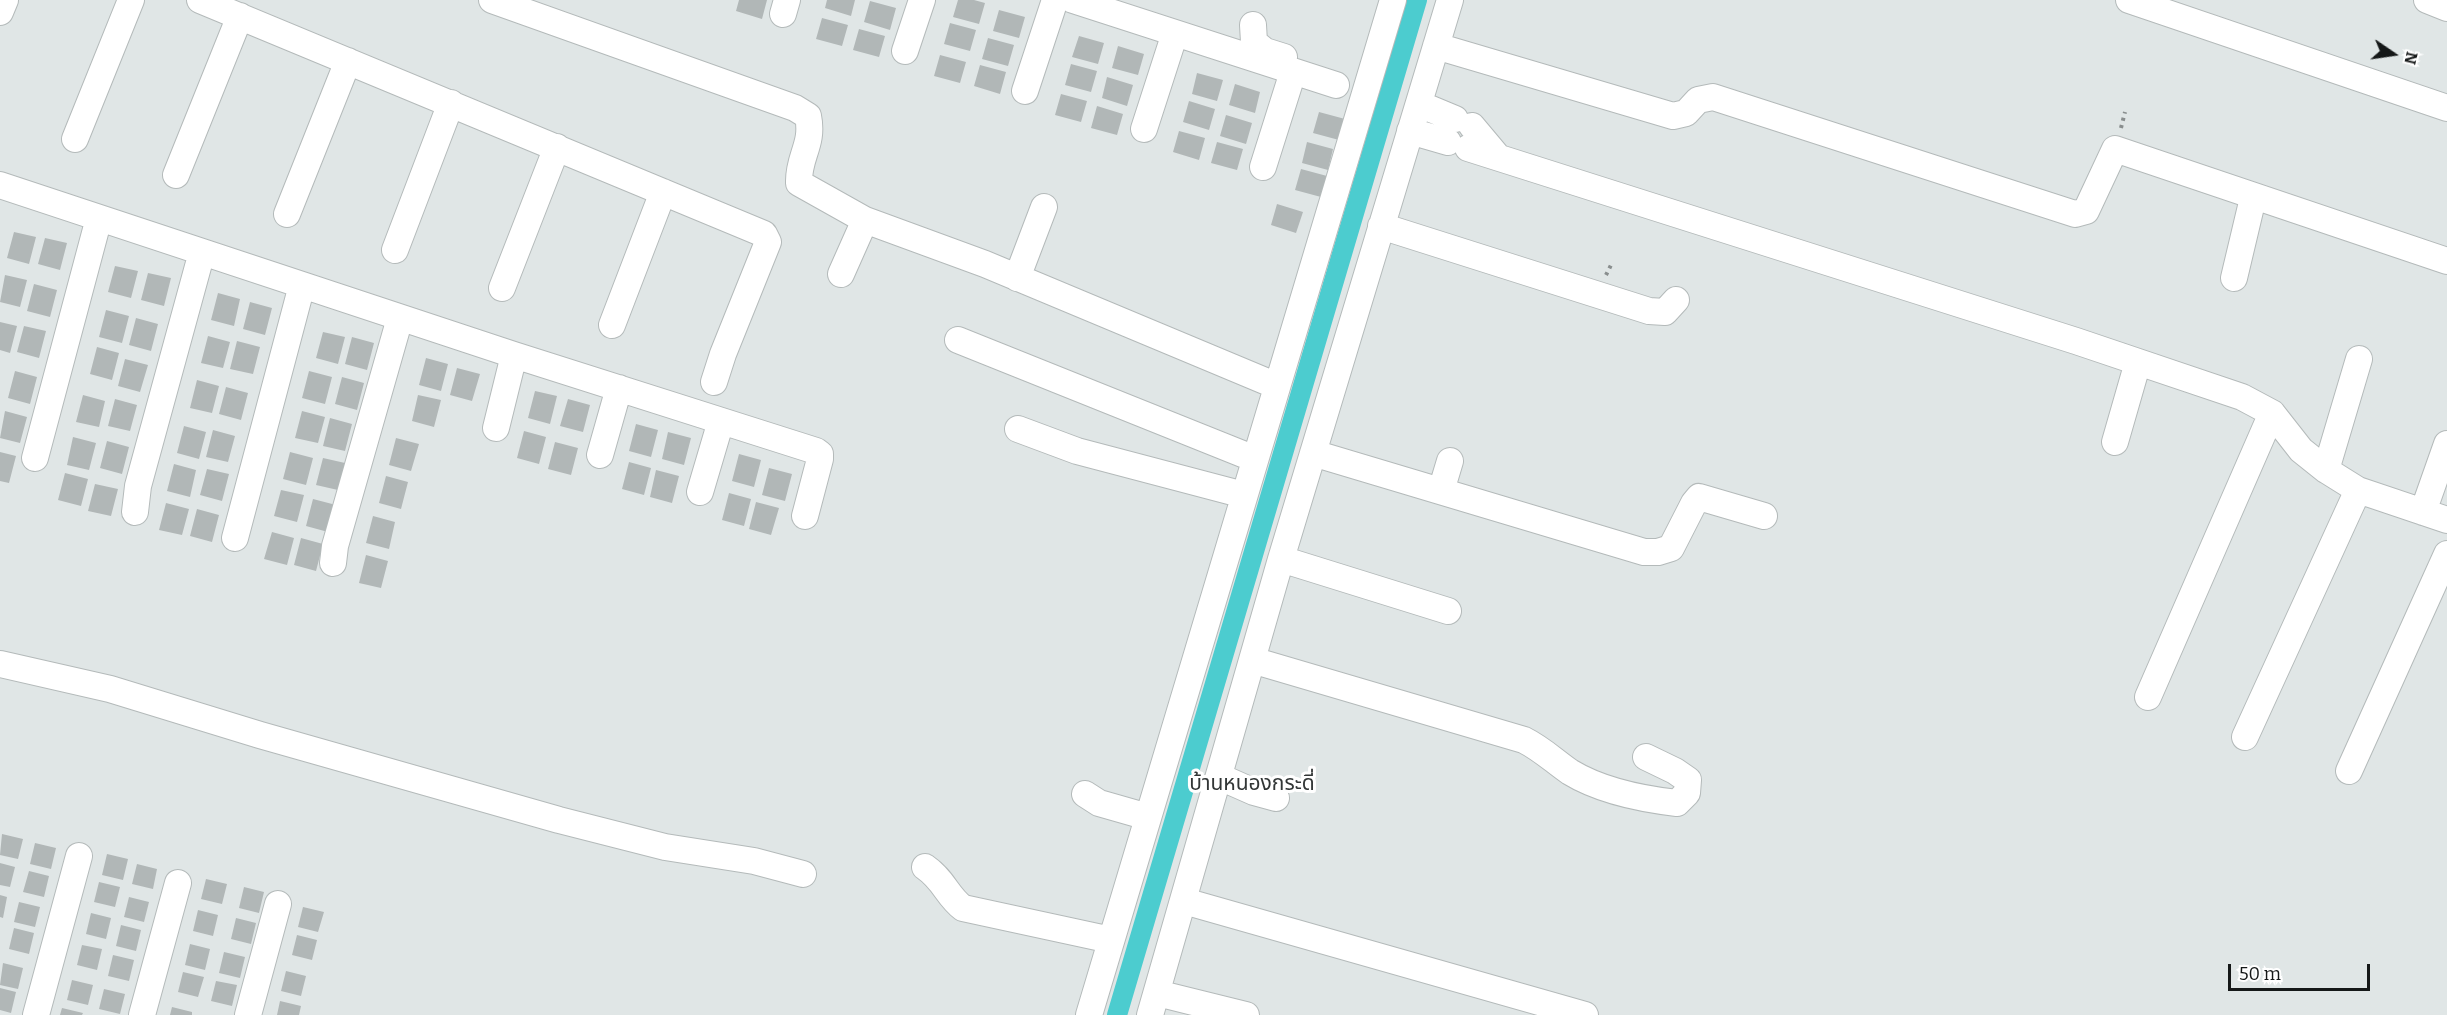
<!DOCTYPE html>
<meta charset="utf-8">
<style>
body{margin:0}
#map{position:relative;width:2447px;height:1015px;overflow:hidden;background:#e0e6e6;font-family:Bitter,serif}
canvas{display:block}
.north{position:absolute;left:2363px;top:24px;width:60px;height:60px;-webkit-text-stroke:4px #fff;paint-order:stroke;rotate:103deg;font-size:16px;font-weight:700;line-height:24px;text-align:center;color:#151818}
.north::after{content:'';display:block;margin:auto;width:21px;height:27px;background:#151818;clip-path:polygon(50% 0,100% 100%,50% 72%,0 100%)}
.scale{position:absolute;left:2228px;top:964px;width:142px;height:27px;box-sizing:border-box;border:3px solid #151818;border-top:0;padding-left:8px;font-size:18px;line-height:21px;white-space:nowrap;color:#151818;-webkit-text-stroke:4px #fff;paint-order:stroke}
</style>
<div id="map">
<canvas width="2447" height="1015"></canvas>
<div class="north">N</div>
<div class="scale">50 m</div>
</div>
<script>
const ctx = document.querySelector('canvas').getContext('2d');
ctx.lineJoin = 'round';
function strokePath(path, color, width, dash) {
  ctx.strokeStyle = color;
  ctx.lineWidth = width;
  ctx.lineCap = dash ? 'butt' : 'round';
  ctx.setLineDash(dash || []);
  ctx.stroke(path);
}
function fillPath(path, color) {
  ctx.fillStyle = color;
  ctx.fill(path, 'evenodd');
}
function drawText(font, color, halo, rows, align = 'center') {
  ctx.font = font + ' Bitter,"Noto Sans Thai",serif';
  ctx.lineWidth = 6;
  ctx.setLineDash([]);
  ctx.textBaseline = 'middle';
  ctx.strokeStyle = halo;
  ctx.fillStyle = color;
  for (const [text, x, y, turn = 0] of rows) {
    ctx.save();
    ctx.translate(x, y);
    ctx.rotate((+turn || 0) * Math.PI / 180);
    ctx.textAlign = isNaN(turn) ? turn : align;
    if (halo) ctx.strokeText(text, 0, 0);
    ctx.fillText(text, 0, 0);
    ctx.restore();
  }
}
strokePath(new Path2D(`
 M 1117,1015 L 1417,0`), '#4ccccf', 20);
fillPath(new Path2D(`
 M 739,0 L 767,0 L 762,19 L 736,11 Z
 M 827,0 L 855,0 L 851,16 L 825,8 Z
 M 958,0 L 974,0 L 985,3 L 979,24 L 953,17 Z
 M 870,1 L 896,8 L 890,30 L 864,22 Z
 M 999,10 L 1025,17 L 1019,38 L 993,31 Z
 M 822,18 L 848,25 L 842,46 L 816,39 Z
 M 950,23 L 976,30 L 970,51 L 944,44 Z
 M 859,29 L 885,36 L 879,57 L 853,50 Z
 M 1079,36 L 1104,43 L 1098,64 L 1072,57 Z
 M 988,38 L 1014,45 L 1008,66 L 982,59 Z
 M 1118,46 L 1144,54 L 1138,75 L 1112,68 Z
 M 940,55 L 966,62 L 960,83 L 934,76 Z
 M 1071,64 L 1097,71 L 1091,92 L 1065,85 Z
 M 980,65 L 1006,72 L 1000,94 L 974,86 Z
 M 1197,73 L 1223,80 L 1217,101 L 1192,94 Z
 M 1107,77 L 1133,85 L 1127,106 L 1102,98 Z
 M 1235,84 L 1260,92 L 1255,113 L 1229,105 Z
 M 1061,94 L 1087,101 L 1081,122 L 1055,115 Z
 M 1189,101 L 1215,109 L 1209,130 L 1183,122 Z
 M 1097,106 L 1123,114 L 1117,135 L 1091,128 Z
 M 1319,112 L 1345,119 L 1339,140 L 1313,133 Z
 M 1226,115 L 1252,123 L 1246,144 L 1220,136 Z
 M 1179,131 L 1205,138 L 1199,160 L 1173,152 Z
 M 1217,142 L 1243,149 L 1237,170 L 1211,163 Z
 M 1307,142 L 1333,149 L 1328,170 L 1302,163 Z
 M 1301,169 L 1327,176 L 1321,197 L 1295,190 Z
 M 1277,204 L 1303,212 L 1296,233 L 1271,225 Z
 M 14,232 L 36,237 L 29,264 L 7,258 Z
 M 45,238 L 67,243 L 60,270 L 38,264 Z
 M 115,266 L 138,271 L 131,298 L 108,292 Z
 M 148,273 L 171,278 L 164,306 L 141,300 Z
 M 5,275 L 27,280 L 20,307 L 0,302 Z
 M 34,284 L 57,290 L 50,317 L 27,311 Z
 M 218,293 L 240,299 L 234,326 L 211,320 Z
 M 250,302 L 272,308 L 265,335 L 243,329 Z
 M 106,310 L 129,316 L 122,343 L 99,337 Z
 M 136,318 L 158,324 L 151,351 L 129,345 Z
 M 0,322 L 17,326 L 10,353 L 0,350 Z
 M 24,326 L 46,331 L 39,358 L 17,352 Z
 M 323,332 L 345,337 L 338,364 L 316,358 Z
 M 208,336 L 230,342 L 223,368 L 201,363 Z
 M 352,337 L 374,343 L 367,370 L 345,364 Z
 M 237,341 L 260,347 L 253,374 L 230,369 Z
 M 97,347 L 119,353 L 112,380 L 90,374 Z
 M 426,358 L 448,364 L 441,391 L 419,385 Z
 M 125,359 L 148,365 L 140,392 L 118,386 Z
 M 457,368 L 480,374 L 472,401 L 450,395 Z
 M 15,371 L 37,377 L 30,404 L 8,398 Z
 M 309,371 L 332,377 L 325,404 L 302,398 Z
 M 342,377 L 364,383 L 357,410 L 335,404 Z
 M 197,380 L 219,386 L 212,413 L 190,408 Z
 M 226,387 L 248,393 L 241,420 L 219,414 Z
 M 535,391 L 557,396 L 550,424 L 528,418 Z
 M 83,395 L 105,401 L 99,427 L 76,422 Z
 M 418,395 L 441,400 L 434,427 L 412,421 Z
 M 115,399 L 137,405 L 130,431 L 108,426 Z
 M 568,399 L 590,405 L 583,432 L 560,426 Z
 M 5,411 L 27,417 L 20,443 L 0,438 Z
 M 302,411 L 325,417 L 318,443 L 295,438 Z
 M 330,418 L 352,424 L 345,451 L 323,446 Z
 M 636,424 L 658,430 L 651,457 L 629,451 Z
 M 184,426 L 206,432 L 199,459 L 177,453 Z
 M 213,430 L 235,436 L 228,462 L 206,457 Z
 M 524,431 L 546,437 L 539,464 L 517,458 Z
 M 668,432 L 691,438 L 684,465 L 662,459 Z
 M 73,437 L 96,443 L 89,470 L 67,465 Z
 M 396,438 L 419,444 L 411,471 L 389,465 Z
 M 107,441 L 129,447 L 122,474 L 100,468 Z
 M 555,442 L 578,448 L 571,475 L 548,469 Z
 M 0,452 L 16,456 L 9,483 L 0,481 Z
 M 290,452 L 313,458 L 306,485 L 283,479 Z
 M 739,454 L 761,460 L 754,487 L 732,481 Z
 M 323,458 L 345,463 L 338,490 L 316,485 Z
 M 629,462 L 651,468 L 644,495 L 622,489 Z
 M 174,464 L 196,470 L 190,497 L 167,491 Z
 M 769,468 L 792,474 L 785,501 L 762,495 Z
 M 207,469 L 229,474 L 222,501 L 200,495 Z
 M 656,470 L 679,476 L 672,503 L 650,497 Z
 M 65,473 L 88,479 L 81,506 L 58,500 Z
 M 386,476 L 408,482 L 401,509 L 379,503 Z
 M 95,484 L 118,489 L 111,516 L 88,511 Z
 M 281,490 L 304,495 L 297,522 L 274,516 Z
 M 729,493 L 751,499 L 744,526 L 722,520 Z
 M 313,499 L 336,505 L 328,532 L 306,526 Z
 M 756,502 L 779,508 L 771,535 L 749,529 Z
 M 166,503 L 189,509 L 182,535 L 159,530 Z
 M 197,509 L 219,515 L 212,542 L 190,536 Z
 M 373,516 L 395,522 L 389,549 L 366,543 Z
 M 272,532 L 294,538 L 287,565 L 264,559 Z
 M 301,538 L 323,544 L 316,571 L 294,565 Z
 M 366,555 L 388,561 L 381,588 L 359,583 Z
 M 2,834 L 23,839 L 18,859 L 0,855 Z
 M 35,843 L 56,848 L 51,869 L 30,864 Z
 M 107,854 L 128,859 L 123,880 L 102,875 Z
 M 0,863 L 15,867 L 10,887 L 0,885 Z
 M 137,864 L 157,869 L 153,889 L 132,884 Z
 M 29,871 L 49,876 L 44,897 L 23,892 Z
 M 206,879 L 227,884 L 222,904 L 201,899 Z
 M 99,882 L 120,887 L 115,907 L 94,902 Z
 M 244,887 L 264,892 L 259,913 L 239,908 Z
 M 0,895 L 7,897 L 3,918 L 0,917 Z
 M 129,897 L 149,902 L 144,922 L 124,917 Z
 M 19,902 L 40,907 L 35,927 L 14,922 Z
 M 303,907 L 324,912 L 318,932 L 298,927 Z
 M 198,910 L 218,915 L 213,936 L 193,931 Z
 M 91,913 L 111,918 L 106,939 L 86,934 Z
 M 236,918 L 256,923 L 251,944 L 231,939 Z
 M 121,925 L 141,930 L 136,951 L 116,946 Z
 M 14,928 L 34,933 L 29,954 L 9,949 Z
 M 297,935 L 317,940 L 312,960 L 292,955 Z
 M 190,944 L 210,949 L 205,970 L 185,965 Z
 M 82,945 L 102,949 L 97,970 L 77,965 Z
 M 224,952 L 245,957 L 240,978 L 219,973 Z
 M 113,955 L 134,960 L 129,981 L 108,976 Z
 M 3,963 L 23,968 L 18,989 L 0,985 Z
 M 286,971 L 306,976 L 301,996 L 281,991 Z
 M 183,972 L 204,977 L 198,997 L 178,992 Z
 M 72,980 L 93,985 L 88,1005 L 67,1000 Z
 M 216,981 L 237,985 L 232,1006 L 211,1001 Z
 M 0,988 L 16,992 L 11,1013 L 0,1010 Z
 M 104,989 L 125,994 L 120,1014 L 99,1009 Z
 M 280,1001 L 301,1006 L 299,1015 L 277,1015 Z
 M 172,1007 L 192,1012 L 192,1015 L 170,1015 Z
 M 62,1008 L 83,1013 L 82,1015 L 60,1015 Z`), '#b1b7b7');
const minor = new Path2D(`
 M 200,0 L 764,234 L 768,242 L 723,354 L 714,382
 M 492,0 L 795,108 L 808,116 C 814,145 798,156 799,183 L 865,220 L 985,264 L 1277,386
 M 1073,0 L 1336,85
 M 2129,0 L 2447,108
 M 2427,0 L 2447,8
 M 0,12 L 5,0
 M 783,14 L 787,0
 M 1253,25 L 1254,42 L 1265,51 L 1284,57
 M 1436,46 L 1673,116 L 1686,113 L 1698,100 L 1713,97 L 2075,214 L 2086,211 L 2115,149 L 2447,261
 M 905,51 L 922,0
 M 1025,91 L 1055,0
 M 1419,104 L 1455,119
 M 1472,126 L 1498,157
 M 1144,129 L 1175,33
 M 1410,131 L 1448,142
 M 75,139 L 131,0
 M 1468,148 L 2076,341 L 2242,397 L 2272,413 L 2301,450 L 2326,470 L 2358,490 L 2447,520
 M 1263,167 L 1293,72
 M 176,175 L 240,16
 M 0,185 L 514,355 L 816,451 L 820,454 L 820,459 L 805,516
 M 287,214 L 348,61
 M 1381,226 L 1649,311 L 1665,312 L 1676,300
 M 395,250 L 451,103
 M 841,274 L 865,220
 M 1017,278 L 1044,207
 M 2234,278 L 2253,198
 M 502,288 L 557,147
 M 612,325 L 663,192
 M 958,340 L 1255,459
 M 496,428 L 514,355
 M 1018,429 L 1077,451 L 1244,495
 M 2115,442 L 2138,362
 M 1313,453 L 1644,552 L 1658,552 L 1671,548 L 1694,503 L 1699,497 L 1764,516
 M 600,455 L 619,388
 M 35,458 L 99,218
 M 2326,470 L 2359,359
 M 1441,491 L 1450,461
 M 700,492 L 721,421
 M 135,512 L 138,486 L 202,252
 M 2423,512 L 2447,444
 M 235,538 L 302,285
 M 1281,559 L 1448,611
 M 333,563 L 335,546 L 400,318
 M 1252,660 L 1524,740 C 1542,749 1554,761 1570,772 C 1601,791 1642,799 1677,803 L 1687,793 L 1688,780 L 1675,771 L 1646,757
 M 0,664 L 110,689 L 260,735 L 559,820 L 665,847 L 754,861 L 803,874
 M 2148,697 L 2272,413
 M 2245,737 L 2358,490
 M 2349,771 L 2447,554
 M 1220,777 L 1254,792 L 1276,798
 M 1085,794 L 1099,803 L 1148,817
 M 925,867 C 944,880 947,896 963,908 L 1111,940
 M 1184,901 L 1585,1015
 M 1157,993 L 1246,1015
 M 36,1015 L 79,856
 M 142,1015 L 178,883
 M 248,1015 L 278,904
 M 1089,1015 L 1393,0
 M 1150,1015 L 1281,559 L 1450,0`);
strokePath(minor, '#b4baba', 28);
strokePath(new Path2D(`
 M 2121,128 L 2125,112
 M 1606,275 L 1611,265`), '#898e8e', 4, [3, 4.5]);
strokePath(minor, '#fff', 26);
drawText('21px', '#323636', '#fff', [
 ["บ้านหนองกระดี่",1252,784]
]);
</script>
